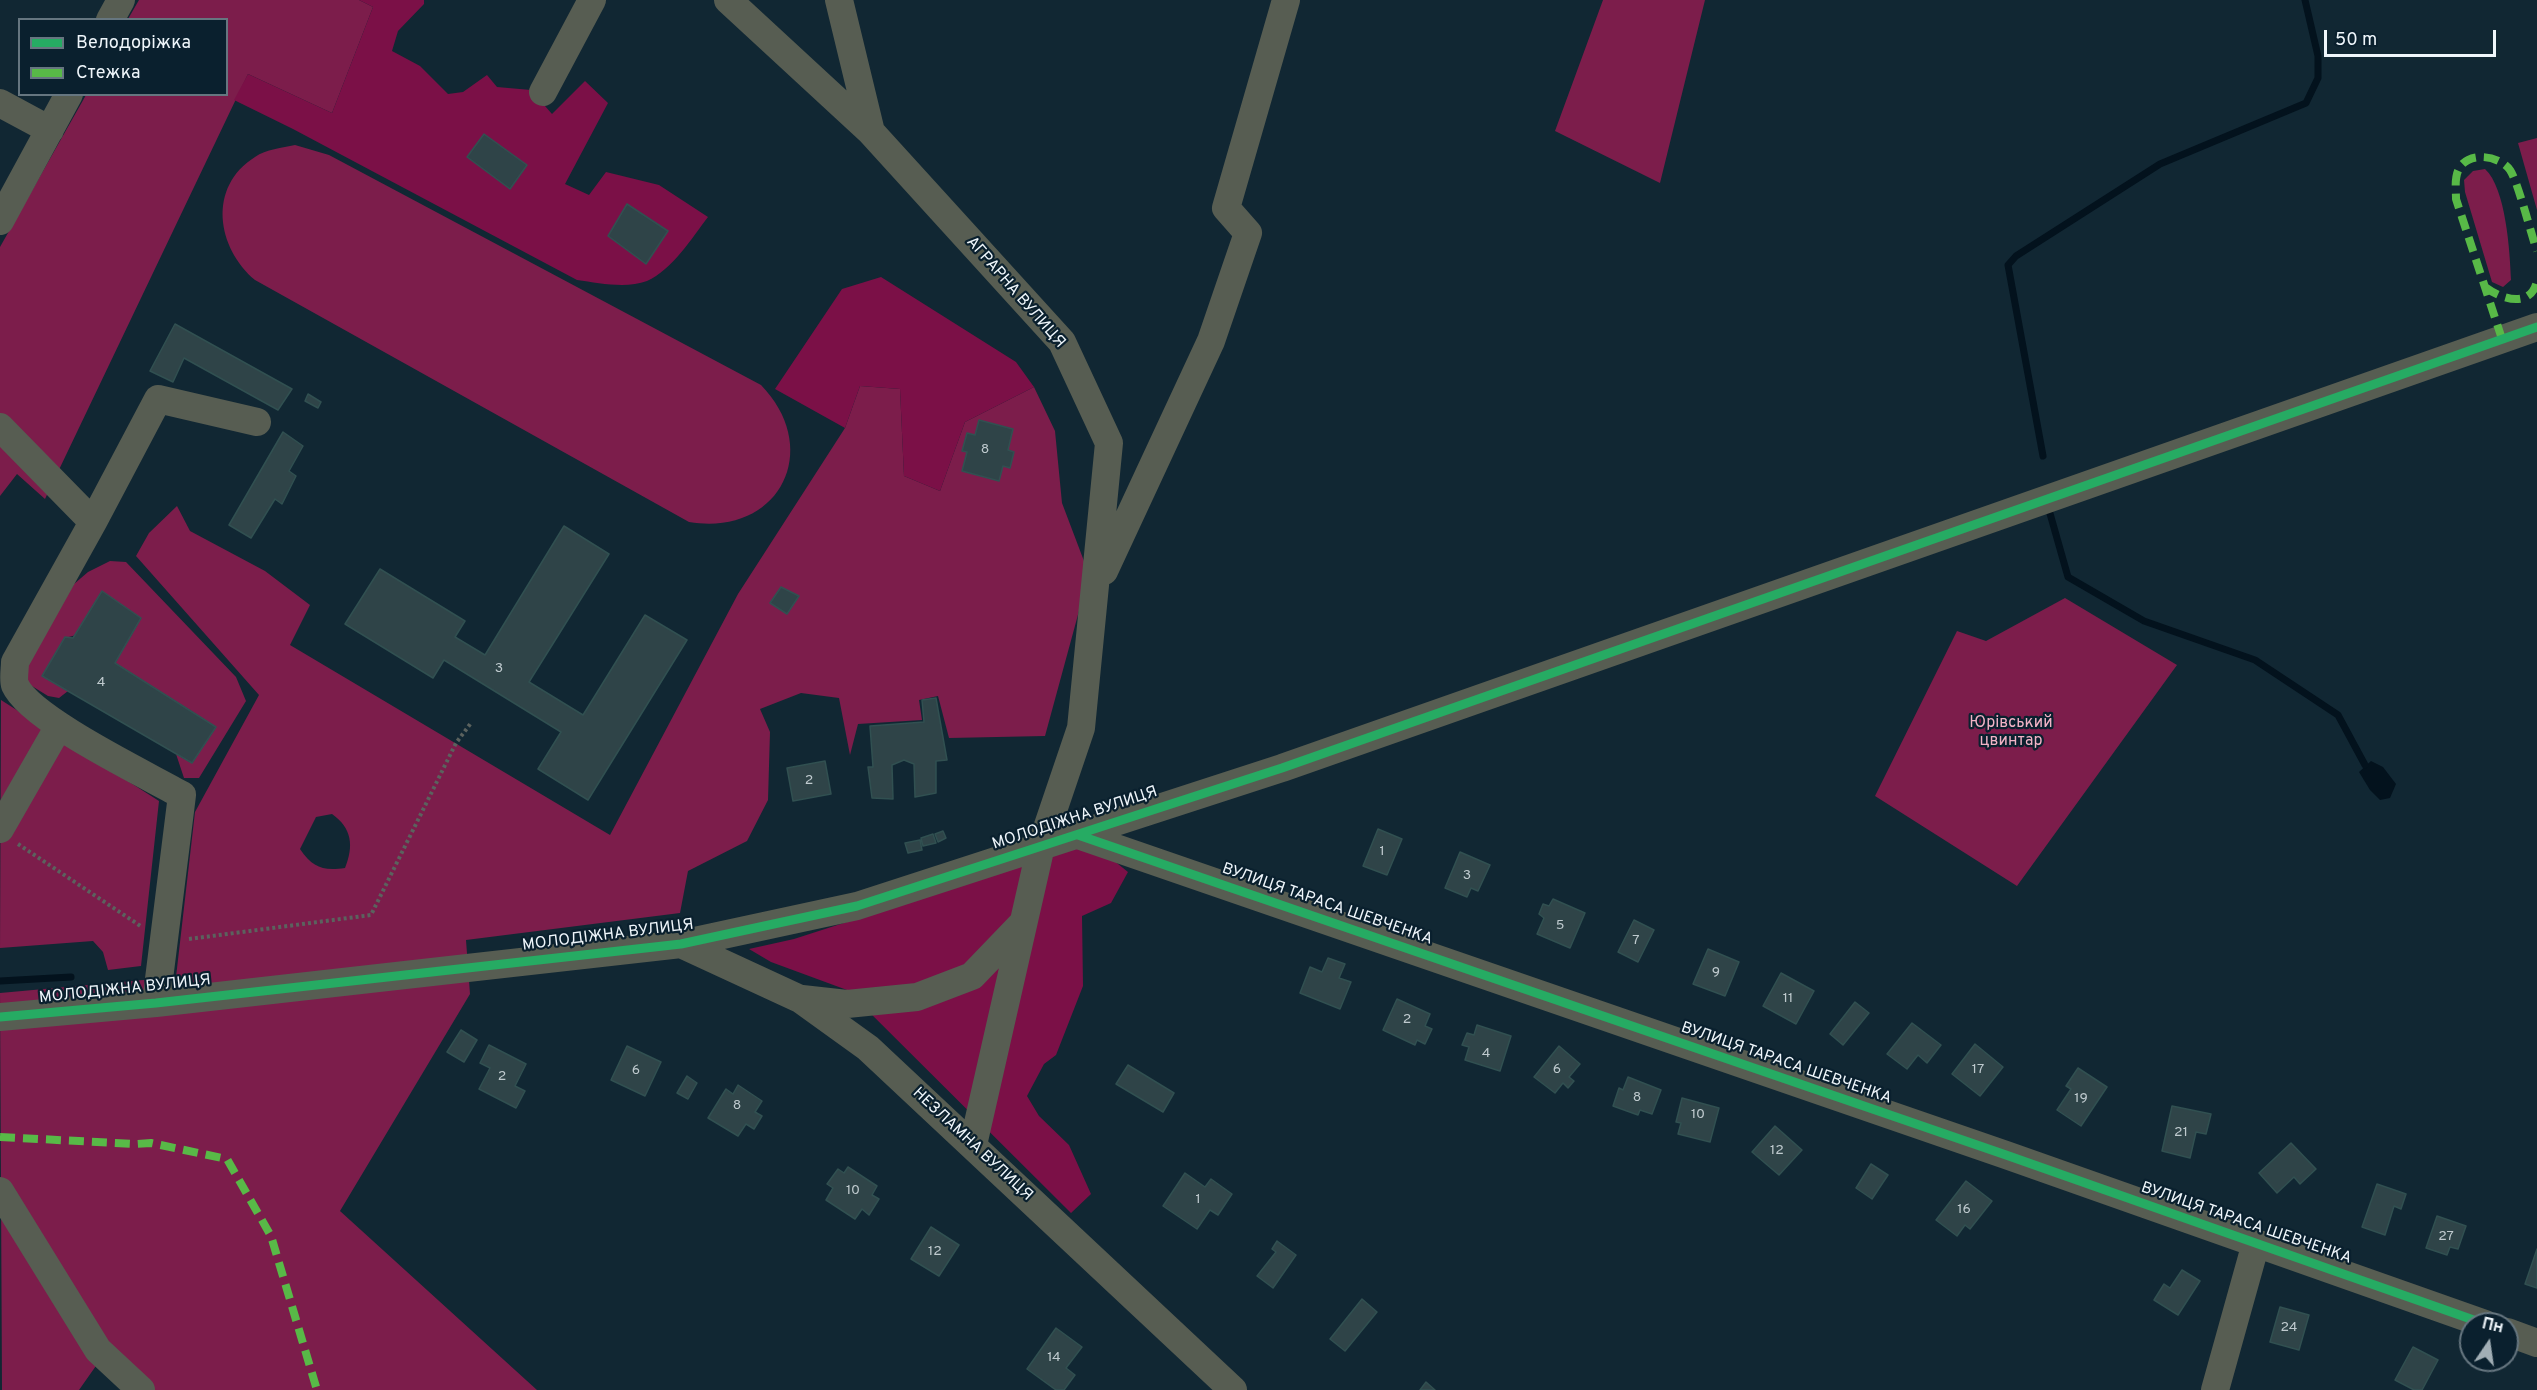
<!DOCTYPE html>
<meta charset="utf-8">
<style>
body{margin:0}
#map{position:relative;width:2537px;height:1390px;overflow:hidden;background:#112733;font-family:Overpass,sans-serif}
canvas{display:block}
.legend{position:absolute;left:18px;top:18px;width:210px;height:78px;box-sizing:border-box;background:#0a202e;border:2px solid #667680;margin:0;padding:8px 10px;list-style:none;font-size:18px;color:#eff6fb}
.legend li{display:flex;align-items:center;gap:12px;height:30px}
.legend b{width:30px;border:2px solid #667680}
.north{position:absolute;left:2459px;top:1312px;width:60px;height:60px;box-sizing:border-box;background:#0a202e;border:2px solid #667680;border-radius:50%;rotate:13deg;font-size:16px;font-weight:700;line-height:24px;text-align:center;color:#eff6fb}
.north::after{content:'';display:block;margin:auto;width:21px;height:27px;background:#a1aeb5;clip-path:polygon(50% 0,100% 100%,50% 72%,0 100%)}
.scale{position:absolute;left:2324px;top:30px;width:172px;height:27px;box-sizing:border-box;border:3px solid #eff6fb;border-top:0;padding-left:8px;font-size:18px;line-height:21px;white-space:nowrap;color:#eff6fb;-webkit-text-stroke:4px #0a202e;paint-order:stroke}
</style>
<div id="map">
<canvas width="2537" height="1390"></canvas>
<ul class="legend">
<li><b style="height:8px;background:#26ab63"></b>Велодоріжка</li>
<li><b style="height:8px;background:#58b947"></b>Стежка</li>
</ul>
<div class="north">Пн</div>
<div class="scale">50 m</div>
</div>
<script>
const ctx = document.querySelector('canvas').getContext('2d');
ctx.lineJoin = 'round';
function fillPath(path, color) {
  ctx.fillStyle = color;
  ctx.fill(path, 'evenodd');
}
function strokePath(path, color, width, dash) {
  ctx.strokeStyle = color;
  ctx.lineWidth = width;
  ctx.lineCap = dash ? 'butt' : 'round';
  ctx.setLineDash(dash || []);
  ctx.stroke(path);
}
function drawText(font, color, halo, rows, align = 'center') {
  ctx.font = font + ' Overpass,sans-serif';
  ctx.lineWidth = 4.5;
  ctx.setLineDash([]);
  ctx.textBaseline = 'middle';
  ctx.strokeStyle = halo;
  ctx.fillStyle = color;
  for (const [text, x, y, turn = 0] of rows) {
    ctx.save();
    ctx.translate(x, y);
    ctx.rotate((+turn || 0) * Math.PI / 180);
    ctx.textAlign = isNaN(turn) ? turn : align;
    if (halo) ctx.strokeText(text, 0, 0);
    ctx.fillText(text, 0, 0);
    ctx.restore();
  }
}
fillPath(new Path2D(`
 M 139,0 L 359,0 L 373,7 L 332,113 L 248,74 L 45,499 L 17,474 L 0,496 L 0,247 L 86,95 L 226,94 L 226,20 L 128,19 Z
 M 1603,0 L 1705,0 L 1660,183 L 1555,131 Z
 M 2537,138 L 2537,210 L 2518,143 Z
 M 295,145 L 329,155 L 761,385 C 824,450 779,537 689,522 L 255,280 C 217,248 207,187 255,157 C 266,149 282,148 295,145 Z
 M 2485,169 C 2506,188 2510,252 2511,280 L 2503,287 L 2492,282 L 2465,192 L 2464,180 L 2473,171 Z
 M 860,386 L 900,389 L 904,476 L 940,491 L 965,422 L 1034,387 L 1055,431 L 1062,503 L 1087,569 L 1085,589 L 1045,736 L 949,738 L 938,696 L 919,700 L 922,720 L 858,724 L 850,755 L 839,698 L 801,693 L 760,709 L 770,732 L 768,800 L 747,841 L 688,871 L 680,913 L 466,940 L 470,994 L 340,1211 L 537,1390 L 128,1390 L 98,1363 L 79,1390 L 2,1390 L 0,993 L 176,977 L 195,812 L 259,695 L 136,556 L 149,533 L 177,506 L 190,531 L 265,571 L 310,605 L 290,645 L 610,835 L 738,594 L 845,428 ZM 332,814 C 352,828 354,846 345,868 C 323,871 313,868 300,849 L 316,817 Z
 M 110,561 L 126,562 L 236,677 L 246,701 L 199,778 L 184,778 L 176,754 L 192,763 L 216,727 L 115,663 L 141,618 L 65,638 L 68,691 L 59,698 L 48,696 L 19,678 L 74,584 L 88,572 Z
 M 2065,598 L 2177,665 L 2017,886 L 1875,796 L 1957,631 L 1986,641 Z
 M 1,700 L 159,801 L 141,966 L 108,970 L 103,952 L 93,941 L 0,948 Z`), '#7c1d4b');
fillPath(new Path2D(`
 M 359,0 L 424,0 L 424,4 L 398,31 L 392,51 L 420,66 L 448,94 L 463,92 L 487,75 L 497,87 L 531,90 L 552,114 L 585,81 L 608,103 L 565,184 L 589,195 L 606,172 L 659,185 L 708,217 C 692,238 672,270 647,281 C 626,289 599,283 577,280 L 293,129 L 234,100 L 248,74 L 332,113 L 373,7 Z
 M 881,277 L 1016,362 L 1034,387 L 965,422 L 940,491 L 904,476 L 900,389 L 860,386 L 845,428 L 775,389 L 842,289 Z
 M 1092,843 L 1128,872 L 1111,903 L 1082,916 L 1083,986 L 1056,1055 L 1044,1064 L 1027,1096 L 1039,1116 L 1069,1145 L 1091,1194 L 1071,1213 L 847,990 L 771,962 L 749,949 L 794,939 Z`), '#7b1047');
fillPath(new Path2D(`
 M 2371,761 L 2383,767 L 2396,784 L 2390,798 L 2380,800 L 2370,790 L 2359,772 Z`), '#03121d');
strokePath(new Path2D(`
 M 2043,456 L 2008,265 L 2016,256 L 2160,164 L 2306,103 L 2318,78 L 2318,56 L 2305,0
 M 2049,510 L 2068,577 L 2144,621 L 2255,660 L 2338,715 L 2365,765
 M 0,981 L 71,977`), '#03121d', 7);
const building = new Path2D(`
 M 484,134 L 527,165 L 510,189 L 467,157 Z
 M 627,204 L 668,231 L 646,264 L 608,236 Z
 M 175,324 L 292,389 L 278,410 L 184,358 L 173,382 L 150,371 Z
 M 308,394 L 321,402 L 318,408 L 305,401 Z
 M 979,420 L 1013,429 L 1008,450 L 1014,452 L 1010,468 L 1003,466 L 999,481 L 962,471 L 967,452 L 962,451 L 967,433 L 975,435 Z
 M 283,432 L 303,446 L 289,471 L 296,476 L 282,504 L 275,499 L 251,538 L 229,525 Z
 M 564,526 L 609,554 L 529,682 L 583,715 L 645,615 L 687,640 L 588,800 L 538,769 L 561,732 L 444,660 L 433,678 L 345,624 L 380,569 L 465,621 L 455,637 L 485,655 Z
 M 781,587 L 799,596 L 787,614 L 770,603 Z
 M 102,591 L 141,618 L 115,663 L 216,727 L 192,763 L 42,676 L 65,637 L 73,638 Z
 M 936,698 L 947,760 L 936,761 L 936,793 L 915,797 L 914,764 L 904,760 L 892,765 L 893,799 L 872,798 L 868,767 L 873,767 L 870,726 L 924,722 L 922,700 Z
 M 825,761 L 831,794 L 793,801 L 787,768 Z
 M 1378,829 L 1402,839 L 1387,875 L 1363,866 Z
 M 943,831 L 946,838 L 938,842 L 935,834 Z
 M 933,834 L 936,843 L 923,846 L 921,838 Z
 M 920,840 L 922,850 L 908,853 L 905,843 Z
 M 1460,852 L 1490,865 L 1478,891 L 1471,888 L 1467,897 L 1445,888 Z
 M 1553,899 L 1585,913 L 1570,948 L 1537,934 L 1544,918 L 1539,914 L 1543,904 L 1549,906 Z
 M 1634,920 L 1654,930 L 1638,962 L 1618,952 Z
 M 1708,949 L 1739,962 L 1725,996 L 1693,984 Z
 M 1328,958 L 1345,964 L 1339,978 L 1351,982 L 1340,1009 L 1300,993 L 1310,967 L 1322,972 Z
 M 1781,973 L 1814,991 L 1796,1024 L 1763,1006 Z
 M 1397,999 L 1430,1014 L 1425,1026 L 1432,1029 L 1425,1044 L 1417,1040 L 1415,1045 L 1383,1030 Z
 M 1855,1002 L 1869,1013 L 1843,1045 L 1830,1034 Z
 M 1912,1023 L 1941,1045 L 1927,1063 L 1918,1055 L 1907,1069 L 1887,1054 Z
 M 1477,1025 L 1511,1036 L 1500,1071 L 1465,1060 L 1469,1047 L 1462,1045 L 1467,1033 L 1474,1035 Z
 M 461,1030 L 477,1040 L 464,1062 L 447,1052 Z
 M 1975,1044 L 2003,1067 L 1980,1096 L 1952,1074 Z
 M 489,1045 L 526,1064 L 515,1086 L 525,1091 L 516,1108 L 479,1089 L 490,1068 L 480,1063 Z
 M 627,1046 L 661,1062 L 645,1096 L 611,1080 Z
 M 1559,1046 L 1580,1064 L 1569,1077 L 1574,1081 L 1568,1088 L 1563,1083 L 1555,1093 L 1534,1077 Z
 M 1128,1065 L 1174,1093 L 1163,1112 L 1116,1084 Z
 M 2078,1068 L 2107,1087 L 2081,1126 L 2057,1110 L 2071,1089 L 2066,1086 Z
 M 687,1076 L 697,1083 L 688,1099 L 677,1093 Z
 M 1628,1077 L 1661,1090 L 1652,1114 L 1640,1110 L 1638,1115 L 1613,1106 L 1619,1088 L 1623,1090 Z
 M 738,1085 L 762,1101 L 755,1112 L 762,1116 L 754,1129 L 746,1124 L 738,1136 L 708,1118 L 726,1089 L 733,1094 Z
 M 1682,1098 L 1719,1108 L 1710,1142 L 1678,1134 L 1681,1123 L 1676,1122 Z
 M 2172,1106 L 2211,1114 L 2206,1134 L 2196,1132 L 2190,1158 L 2162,1151 Z
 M 1775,1126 L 1802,1150 L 1779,1175 L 1752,1152 Z
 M 2291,1143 L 2316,1169 L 2300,1184 L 2294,1177 L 2277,1193 L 2259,1173 Z
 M 1871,1164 L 1888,1175 L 1872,1199 L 1856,1188 Z
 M 848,1167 L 877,1186 L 872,1195 L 879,1199 L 869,1215 L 862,1209 L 855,1219 L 826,1200 L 833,1188 L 827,1184 L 838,1169 L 844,1173 Z
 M 1185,1173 L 1205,1187 L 1211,1179 L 1232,1194 L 1218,1215 L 1210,1210 L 1197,1229 L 1163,1206 Z
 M 1966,1181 L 1992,1201 L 1970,1229 L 1965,1225 L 1957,1236 L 1936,1220 Z
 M 2377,1184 L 2406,1194 L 2401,1209 L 2394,1206 L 2385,1235 L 2362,1227 Z
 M 2437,1216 L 2466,1226 L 2458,1249 L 2450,1247 L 2447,1255 L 2426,1248 Z
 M 931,1227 L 959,1245 L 939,1276 L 911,1259 Z
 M 1277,1241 L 1296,1255 L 1273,1288 L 1257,1276 L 1276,1252 L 1272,1249 Z
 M 2537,1249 L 2537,1288 L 2525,1284 Z
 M 2182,1270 L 2200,1281 L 2178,1315 L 2154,1300 L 2164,1284 L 2170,1288 Z
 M 1362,1299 L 1377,1312 L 1345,1351 L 1330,1339 Z
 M 2280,1307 L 2309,1315 L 2299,1350 L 2270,1342 Z
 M 1056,1328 L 1082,1347 L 1066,1368 L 1075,1375 L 1064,1390 L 1056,1390 L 1027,1369 Z
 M 2413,1347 L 2438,1360 L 2422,1390 L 2414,1390 L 2395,1380 Z
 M 1426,1382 L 1435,1390 L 1420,1390 Z`);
fillPath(building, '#2f4448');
strokePath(building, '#315051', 1.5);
strokePath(new Path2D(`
 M 18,844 L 142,927
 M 189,939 L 371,915 L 456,743 L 471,723`), '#5b625e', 4, [3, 3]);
strokePath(new Path2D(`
 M 728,0 L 871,132 L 1062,342 L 1109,443 L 1081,728 L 1041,846 L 973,1145
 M 839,0 L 871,132
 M 110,20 L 121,0
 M 543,92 L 592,0
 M 0,103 L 50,130
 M 0,221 L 69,94
 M 0,427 L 93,522 L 15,662 C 15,669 13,679 15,685 C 30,719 145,774 182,795 L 156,1003
 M 93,522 L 158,399 L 257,422
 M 1104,571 L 1211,341 L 1248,233 L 1226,208 L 1286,0
 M 0,829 L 59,726
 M 1078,835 L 2006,1155 L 2485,1324
 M 681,944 L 800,999 L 868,1048 L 1233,1390
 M 802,999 L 847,1004 L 917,997 L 972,976 L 1022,924
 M 0,1017 L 156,1003 L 681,944 L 857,906 L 1282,768 L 2537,327
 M 0,1191 L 98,1350 L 141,1390
 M 2507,1332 L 2537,1343
 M 2215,1390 L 2256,1243`), '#575d52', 28);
strokePath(new Path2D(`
 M 2485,287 C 2501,299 2531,309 2537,281
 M 2502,339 L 2456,199 C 2456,189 2454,176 2460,167 C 2471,151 2500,156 2510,170 C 2518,182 2531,234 2537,251
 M 0,1137 L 136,1144 L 151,1143 L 227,1159 L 271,1236 L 317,1390`), '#58b947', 8, [15, 8]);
strokePath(new Path2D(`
 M 1078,835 L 2006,1155 L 2485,1324
 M 0,1017 L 156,1003 L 681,944 L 857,906 L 1282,768 L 2537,327`), '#26ab63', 9);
drawText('14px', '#bfcace', null, [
 ["8",985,450],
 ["3",499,669],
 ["4",101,683],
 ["2",809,781],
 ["1",1382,852],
 ["3",1467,876],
 ["5",1560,926],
 ["7",1636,941],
 ["9",1716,973],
 ["11",1788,999],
 ["2",1407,1020],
 ["4",1486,1054],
 ["6",1557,1070],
 ["17",1978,1070],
 ["6",636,1071],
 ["2",502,1077],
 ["8",1637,1098],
 ["19",2081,1099],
 ["8",737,1106],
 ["10",1698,1115],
 ["21",2181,1133],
 ["12",1777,1151],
 ["10",853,1191],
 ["1",1198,1200],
 ["16",1964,1210],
 ["27",2446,1237],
 ["12",935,1252],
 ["24",2289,1328],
 ["14",1054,1358]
]);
drawText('16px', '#eff6fb', '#0a202e', [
 ["АГРАРНА ВУЛИЦЯ",1015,293,49],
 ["МОЛОДІЖНА ВУЛИЦЯ",1075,819,-18],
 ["ВУЛИЦЯ ТАРАСА ШЕВЧЕНКА",1327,905,19],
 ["МОЛОДІЖНА ВУЛИЦЯ",608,936,-7],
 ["МОЛОДІЖНА ВУЛИЦЯ",125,990,-6],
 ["ВУЛИЦЯ ТАРАСА ШЕВЧЕНКА",1786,1064,19],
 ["НЕЗЛАМНА ВУЛИЦЯ",972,1145,43],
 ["ВУЛИЦЯ ТАРАСА ШЕВЧЕНКА",2246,1224,19]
]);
drawText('16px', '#f2b3c6', '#0a202e', [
 ["Юрівський",2011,724],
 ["цвинтар",2011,742]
]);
</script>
